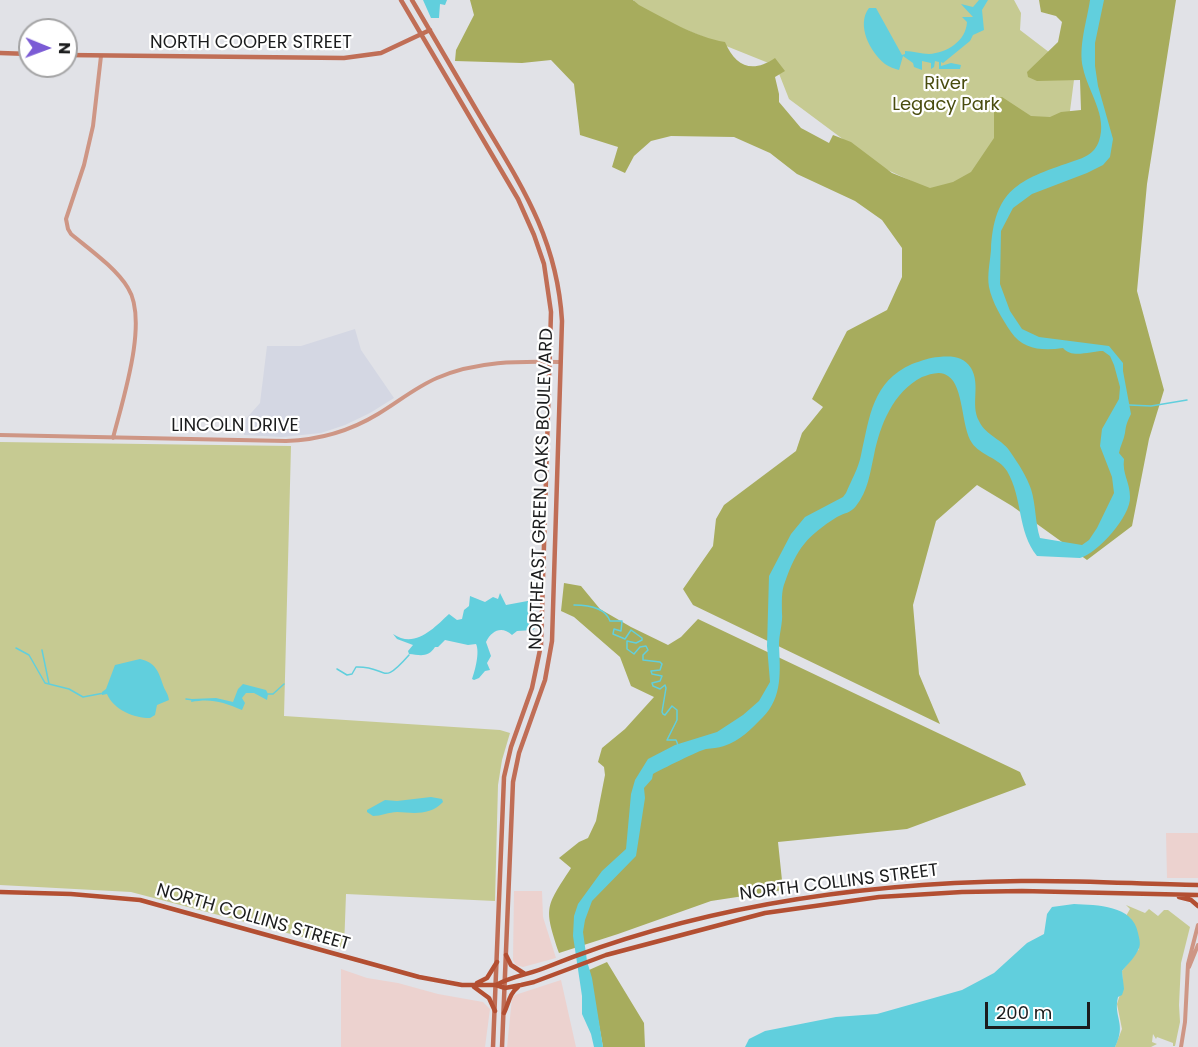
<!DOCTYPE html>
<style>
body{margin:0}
#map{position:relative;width:1198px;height:1047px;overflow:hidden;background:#e1e2e7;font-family:Poppins,sans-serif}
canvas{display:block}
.north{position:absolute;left:18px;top:18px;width:60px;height:60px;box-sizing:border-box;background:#fff;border:2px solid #a4a4a5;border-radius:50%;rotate:91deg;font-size:16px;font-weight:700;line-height:24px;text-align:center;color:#1b1c1d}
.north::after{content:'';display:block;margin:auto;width:21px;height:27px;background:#7b5bd5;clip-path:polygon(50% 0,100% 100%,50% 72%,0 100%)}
.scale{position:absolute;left:985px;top:1002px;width:105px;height:27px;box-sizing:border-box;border:3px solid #1b1c1d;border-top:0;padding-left:8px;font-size:18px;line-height:21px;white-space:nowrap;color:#1b1c1d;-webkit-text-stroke:4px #fff;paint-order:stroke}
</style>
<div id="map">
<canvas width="1198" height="1047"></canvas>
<div class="north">N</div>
<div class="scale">200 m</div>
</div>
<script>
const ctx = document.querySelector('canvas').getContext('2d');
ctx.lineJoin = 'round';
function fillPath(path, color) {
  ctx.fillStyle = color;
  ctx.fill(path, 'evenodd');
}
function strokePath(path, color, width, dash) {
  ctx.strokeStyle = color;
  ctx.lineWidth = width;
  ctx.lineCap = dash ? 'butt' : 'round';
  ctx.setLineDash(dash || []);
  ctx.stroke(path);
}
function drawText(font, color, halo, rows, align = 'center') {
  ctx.font = font + ' Poppins,sans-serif';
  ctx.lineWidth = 4.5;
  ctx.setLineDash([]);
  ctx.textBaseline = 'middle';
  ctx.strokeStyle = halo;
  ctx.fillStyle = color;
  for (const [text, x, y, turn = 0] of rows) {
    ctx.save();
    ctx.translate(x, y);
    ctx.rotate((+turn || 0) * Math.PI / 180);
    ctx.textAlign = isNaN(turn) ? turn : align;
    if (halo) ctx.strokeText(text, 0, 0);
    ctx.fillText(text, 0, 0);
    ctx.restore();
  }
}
fillPath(new Path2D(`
 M 1166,833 L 1198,833 L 1198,878 L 1167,878 Z
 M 514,891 L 542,891 L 543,917 L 556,958 L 523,967 L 516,965 L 513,960 Z
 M 341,969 L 367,978 L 398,983 L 438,994 L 483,1002 L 490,1009 L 485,1047 L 341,1047 Z
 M 561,980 L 576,1047 L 507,1047 L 512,998 L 515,995 Z`), '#ecd2cf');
fillPath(new Path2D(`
 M 355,329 L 361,350 L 394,398 L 370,413 L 345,425 L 321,433 L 282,437 L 244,435 L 244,421 L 260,403 L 267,346 L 301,346 Z`), '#d4d7e3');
fillPath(new Path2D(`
 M 634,0 L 1014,0 L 1021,13 L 1020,30 L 1075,72 L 1066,142 L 960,191 L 926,188 L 879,166 L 789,99 L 776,66 L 634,9 Z
 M 0,442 L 291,446 L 284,716 L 500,730 L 510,733 L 502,760 L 498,785 L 495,901 L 346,894 L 344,948 L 131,892 L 0,885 Z
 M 1126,905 L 1145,913 L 1149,909 L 1158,916 L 1164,910 L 1168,910 L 1190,927 L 1181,963 L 1179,1005 L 1180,1022 L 1175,1046 L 1173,1046 L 1173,1043 L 1157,1037 L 1156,1039 L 1153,1034 L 1152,1042 L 1157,1044 L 1151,1047 L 1115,1047 L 1122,1029 L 1117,1004 L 1123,985 L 1122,971 L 1139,949 L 1130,918 L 1126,916 L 1130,909 Z`), '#c6ca92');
fillPath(new Path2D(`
 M 470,0 L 633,0 L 639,5 C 666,19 695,37 725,42 C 735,66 752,74 775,58 L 785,71 L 775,77 L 779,94 L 779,102 L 801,128 L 829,143 L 833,135 L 851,142 L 892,173 L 930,188 L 953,182 L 971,172 L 994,138 L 994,112 L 998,98 L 1002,97 L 1031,116 L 1050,117 L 1061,112 L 1081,110 L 1080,80 L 1037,81 L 1028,77 L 1027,72 L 1058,42 L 1062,22 L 1056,16 L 1041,12 L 1039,0 L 1176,0 L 1147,184 L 1137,291 L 1164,390 L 1149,439 L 1132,526 L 1087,560 L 1012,506 L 977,485 L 936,521 L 913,605 L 919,674 L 940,724 L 693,605 L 683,589 L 713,546 L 716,519 L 724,505 L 796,451 L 802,433 L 823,407 L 812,399 L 847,331 L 887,310 L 902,277 L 902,248 L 882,220 L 855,201 L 797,174 L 770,153 L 734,137 L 671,136 L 651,141 L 634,156 L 625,173 L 612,167 L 618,147 L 580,135 L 574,84 L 551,60 L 522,63 L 455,61 L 456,50 L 474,15 Z
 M 564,583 L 581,586 L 600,609 L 631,627 L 668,645 L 681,637 L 698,619 L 1020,772 L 1026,785 L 907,829 L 778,842 L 783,890 L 711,901 L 618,934 L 559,953 C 544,907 545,908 571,868 L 559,858 L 579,842 L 588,838 L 596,821 L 605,775 L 604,767 L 598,762 L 602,748 L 625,729 L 654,697 L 631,686 L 620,657 L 574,617 L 561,611 Z
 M 607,962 L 644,1023 L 645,1047 L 603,1047 L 589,970 Z`), '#a7ac5d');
fillPath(new Path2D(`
 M 423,0 L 447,0 L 445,5 L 440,4 L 439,18 L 431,18 Z
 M 979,0 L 988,0 L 982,10 L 984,30 L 973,35 L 970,41 L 943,63 L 941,62 L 941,66 L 951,63 L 961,65 L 960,69 L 939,69 L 939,62 L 935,61 L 934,67 L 931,69 L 931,63 L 922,61 L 922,70 L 914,67 L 913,63 L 903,56 L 899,70 C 895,69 889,67 885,64 C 870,52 856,25 869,8 L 876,8 L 902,55 L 905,54 L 905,51 C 913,51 921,54 929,54 C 947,53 966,41 967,22 L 962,17 L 973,17 L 961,4 L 973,7 Z
 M 1090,0 L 1104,0 L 1095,43 L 1095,66 L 1098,86 L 1113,139 L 1110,157 L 1103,165 L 1087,173 L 1032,194 L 1013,208 L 1001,231 L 1000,284 L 1010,311 L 1022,329 L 1039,337 L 1109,346 L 1123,363 L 1123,371 L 1131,414 C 1127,422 1126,425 1125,433 C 1124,440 1120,446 1119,453 L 1124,459 C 1122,474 1130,482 1130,497 C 1131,516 1098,553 1080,558 L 1037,556 C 1017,531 1023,498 1007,471 C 999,458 980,455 972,443 C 961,427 964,386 948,376 C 941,370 930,374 922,377 C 893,392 880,425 874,455 C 870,473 868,491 856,506 C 851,513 844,513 837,517 C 807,536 797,548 785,582 C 781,591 782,603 782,613 C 783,623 779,634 779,645 C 780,670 783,697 763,717 C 751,729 740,741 724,746 C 718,748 712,748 706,749 C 700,750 660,770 653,774 L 652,779 L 644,788 L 645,798 L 636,856 L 592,901 L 585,920 L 583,932 L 587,961 L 592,978 L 603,1047 L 594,1047 L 591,1034 L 582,1014 L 582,996 L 573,936 L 574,916 L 578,904 L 602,871 L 626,849 L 631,794 L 635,780 L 648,759 L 675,745 L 717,732 L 743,715 L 759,701 L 770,682 L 767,646 L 769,576 L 791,534 L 805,517 L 843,497 L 846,493 C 851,481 859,467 861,455 C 870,416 872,382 912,364 C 921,361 930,357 939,357 C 952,356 963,356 971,368 C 981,385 970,405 979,421 C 986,436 1004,440 1011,453 C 1018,463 1027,477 1031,489 C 1036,505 1035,522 1040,538 L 1082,545 L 1089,540 L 1097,528 L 1114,493 L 1112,477 L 1100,446 L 1102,429 L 1119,399 L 1120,387 L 1114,365 L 1110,356 L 1103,351 C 1090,351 1072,359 1063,348 C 1043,351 1023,350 1011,332 C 1002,319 992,302 989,287 C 987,275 990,262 991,250 C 994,190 1018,180 1071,162 C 1083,158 1094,155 1099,141 C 1108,116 1088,92 1083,68 C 1078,47 1087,21 1090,0 Z
 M 500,593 L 506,605 L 533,600 L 535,628 L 533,630 L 517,631 L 512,635 C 502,626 492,630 486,642 L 491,656 L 487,663 L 490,670 L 485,671 L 479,678 L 474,680 L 472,679 C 475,671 480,652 476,644 L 468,645 L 445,640 L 438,647 L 435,647 C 428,658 420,655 409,654 L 408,651 L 413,645 L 397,639 L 393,634 C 415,649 434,628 449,614 L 457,620 L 462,619 L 464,610 L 469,606 L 470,596 L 485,602 L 493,597 L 498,599 Z
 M 140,659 C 155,662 159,672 163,685 C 165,691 168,693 169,700 L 157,705 L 155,715 L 150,718 C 134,718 114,710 107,694 L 102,695 L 102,692 L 106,689 L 115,665 Z
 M 243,684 L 266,690 L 268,694 L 267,700 L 254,693 L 246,693 L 242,698 L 245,703 L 242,710 C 223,702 211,698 191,702 L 192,699 L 216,698 L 233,702 L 238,689 Z
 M 431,797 L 442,799 L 443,802 C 430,816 413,813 397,812 C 389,812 381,816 373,816 L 367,812 L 367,810 L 385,800 L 397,801 Z
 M 1074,904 C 1097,905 1133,905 1138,933 C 1139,938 1141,943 1139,948 C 1136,956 1128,964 1122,971 L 1124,989 L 1122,995 L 1118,997 C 1113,1018 1127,1023 1115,1047 L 745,1047 L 749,1039 L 765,1031 L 836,1017 L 877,1014 L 962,990 L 994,973 L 1027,943 L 1044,934 L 1047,914 L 1052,907 Z`), '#61cfdd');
strokePath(new Path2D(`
 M 1129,405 L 1151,406 L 1187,400
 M 574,605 C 588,605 605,607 610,621 L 622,621 L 621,631 L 614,629 L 613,634 L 625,639 L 631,630 L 642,638 L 642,640 L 636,643 L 627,641 L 627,649 L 634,654 L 640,647 L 646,646 L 648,650 L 643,655 L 643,660 L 660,662 L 662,664 L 660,670 L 651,671 L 652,674 L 662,676 L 660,681 L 652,683 L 653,686 L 660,689 L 665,685 L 666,688 L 662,712 L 663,714 L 665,715 L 672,706 L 677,710 L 677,720 L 667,740 L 676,740 L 678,745
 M 16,648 L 29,655 L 45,683 L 69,689 L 83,697 L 104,693
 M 42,650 L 49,684
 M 337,669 L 347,675 L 352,674 L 356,667 C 389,666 380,688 409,655
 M 268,694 L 273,694 L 284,684
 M 186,699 L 194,700`), '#61cfdd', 1.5);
strokePath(new Path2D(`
 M 101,56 L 93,126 L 84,165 L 66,219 L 68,229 L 71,234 C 89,249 116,268 128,288 C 149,321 122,402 113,438
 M 0,435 L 286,441 C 318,440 350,431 378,414 C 398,402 416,387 437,378 C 476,361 519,361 560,362
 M 1189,967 L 1198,945
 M 1181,1047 L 1185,1022 L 1188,964 L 1198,925`), '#ce9685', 4);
strokePath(new Path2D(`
 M 401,0 L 518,199 L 534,235 L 544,264 L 551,312 L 541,645 L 532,688 L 511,747 L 504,777 L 493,1047
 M 412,0 C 434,37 455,74 477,111 C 519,182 557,236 562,321 L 552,641 L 545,680 L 519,753 L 513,782 L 502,1047
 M 0,53 L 30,54
 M 66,55 L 344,58 L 381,53 L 430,30`), '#c06e56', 4.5);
strokePath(new Path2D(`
 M 0,892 L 71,894 L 140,900 L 419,977 L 462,985 L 496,985 L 505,988 L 521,985 L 534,982 L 606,955 L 746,918 L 765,913 L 879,897 L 962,892 L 1022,891 L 1198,895
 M 1179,897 L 1191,900 L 1198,906
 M 506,955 L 511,965 L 525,974
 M 477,983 L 487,978 L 497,962
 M 496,985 C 512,976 531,974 547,967 C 698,906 860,883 1021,881 C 1080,880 1139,884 1198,885
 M 474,987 L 489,998 L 495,1011
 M 504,1013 C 509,1003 509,994 518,987`), '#b34f32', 4.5);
drawText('18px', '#1b1c1d', '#fff', [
 ["NORTH COOPER STREET",251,43],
 ["LINCOLN DRIVE",235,426],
 ["NORTHEAST GREEN OAKS BOULEVARD",542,489,-88],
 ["NORTH COLLINS STREET",839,883,-7],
 ["NORTH COLLINS STREET",253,918,16]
]);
drawText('18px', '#494c0f', '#fff', [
 ["River",946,84],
 ["Legacy Park",946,105]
]);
</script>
